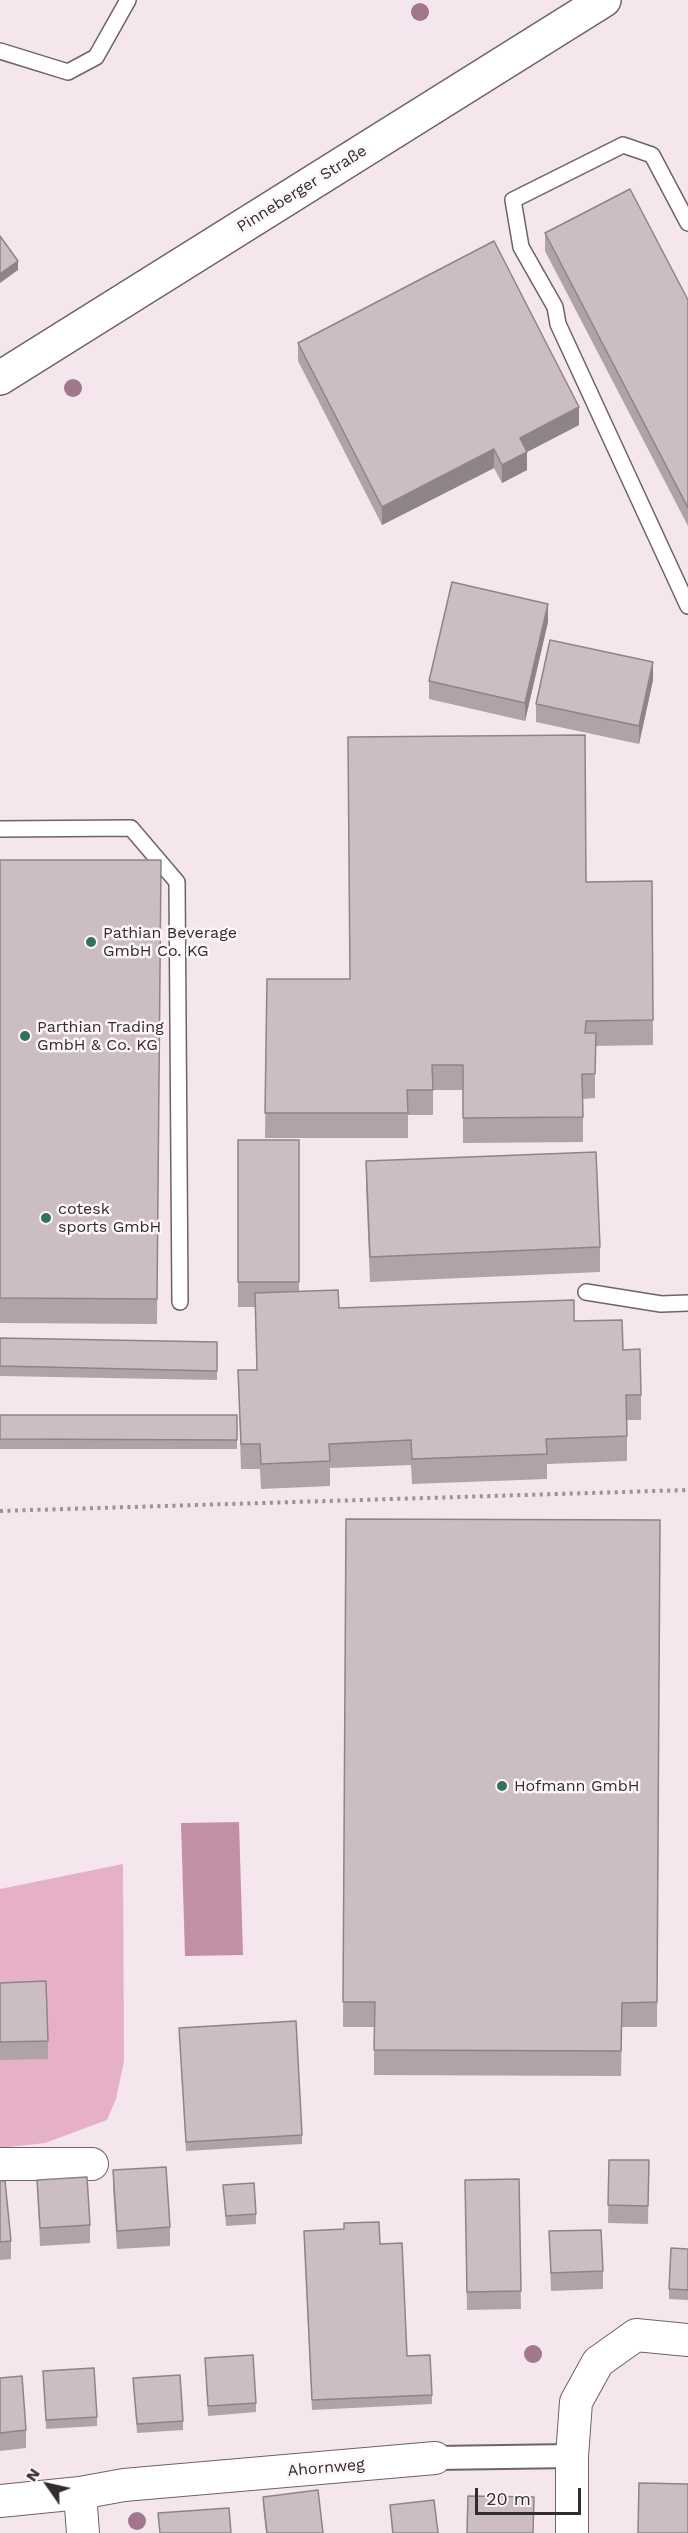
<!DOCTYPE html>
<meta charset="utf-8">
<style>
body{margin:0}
#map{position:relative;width:688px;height:2533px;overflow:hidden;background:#f4e6ec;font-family:"Work Sans",sans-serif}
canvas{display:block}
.north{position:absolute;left:18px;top:2455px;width:60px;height:60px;-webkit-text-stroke:4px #fef5f8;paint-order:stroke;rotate:304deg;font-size:16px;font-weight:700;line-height:24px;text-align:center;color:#312c2e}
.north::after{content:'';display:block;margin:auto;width:21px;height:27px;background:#312c2e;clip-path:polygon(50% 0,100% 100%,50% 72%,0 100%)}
.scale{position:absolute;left:475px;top:2488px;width:106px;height:27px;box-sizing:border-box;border:3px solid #312c2e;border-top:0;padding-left:8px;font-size:18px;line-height:21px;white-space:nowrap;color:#312c2e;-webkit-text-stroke:4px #fef5f8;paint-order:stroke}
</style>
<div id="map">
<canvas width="688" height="2533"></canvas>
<div class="north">N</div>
<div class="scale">20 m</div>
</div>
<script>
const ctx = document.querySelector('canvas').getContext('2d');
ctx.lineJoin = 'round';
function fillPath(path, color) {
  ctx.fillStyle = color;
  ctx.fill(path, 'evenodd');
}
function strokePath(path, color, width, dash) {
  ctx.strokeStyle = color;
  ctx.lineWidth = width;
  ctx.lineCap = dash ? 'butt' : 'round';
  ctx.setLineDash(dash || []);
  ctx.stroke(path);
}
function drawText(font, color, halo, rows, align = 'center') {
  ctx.font = font + ' "Work Sans",sans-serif';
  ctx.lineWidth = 5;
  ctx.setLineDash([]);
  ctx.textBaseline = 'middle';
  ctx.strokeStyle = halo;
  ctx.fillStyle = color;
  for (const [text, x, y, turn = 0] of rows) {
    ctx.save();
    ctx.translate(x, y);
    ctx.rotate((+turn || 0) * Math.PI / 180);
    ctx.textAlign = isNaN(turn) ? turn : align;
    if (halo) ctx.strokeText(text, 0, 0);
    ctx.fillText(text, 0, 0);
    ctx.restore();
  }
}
fillPath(new Path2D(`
 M 123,1864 L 124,2061 L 116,2099 L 107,2120 L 45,2143 L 0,2148 L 0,1889 Z`), '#e6b0c8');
fillPath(new Path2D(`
 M 239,1822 L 243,1955 L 185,1956 L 181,1823 Z`), '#c38fa7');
const service = new Path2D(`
 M 0,51 L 68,72 L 96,57 L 128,0
 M 688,223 L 652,155 L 623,145 L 513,200 L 521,247 L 555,307 L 558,324 L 688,606
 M 0,829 L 131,828 L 177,882 L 180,1302
 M 586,1292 L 661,1304 L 688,1303`);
const pedestrian = new Path2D(`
 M 435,2458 L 572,2456`);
const minor = new Path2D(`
 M 0,2164 L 92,2164
 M 0,2501 L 80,2493
 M 83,2533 L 80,2493 L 124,2485 L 435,2458
 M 572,2533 L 572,2456 L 576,2402 L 598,2362 L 636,2335 L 688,2340`);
const secondary = new Path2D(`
 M 0,378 L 604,0`);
strokePath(service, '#6f6268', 18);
strokePath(pedestrian, '#6f6268', 26);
strokePath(minor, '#6f6268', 34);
strokePath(secondary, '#6f6268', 36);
strokePath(new Path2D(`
 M 0,1511 L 688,1490`), '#9c9296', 4, [3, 4.5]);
strokePath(service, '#fff', 15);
strokePath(pedestrian, '#fff', 22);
strokePath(minor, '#fff', 32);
strokePath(secondary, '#fff', 33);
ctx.fillStyle = '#a0778d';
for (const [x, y] of [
 [420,12],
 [73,388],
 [533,2354],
 [137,2521]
]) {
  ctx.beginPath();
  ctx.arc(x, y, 9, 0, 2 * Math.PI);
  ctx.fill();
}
fillPath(new Path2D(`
 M 545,233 L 688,300 L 688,526 L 545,251 Z
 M 298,343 L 579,425 L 527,452 L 527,470 L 502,483 L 494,468 L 382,525 L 298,361 Z
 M 548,622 L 525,721 L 429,699 L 429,681 Z
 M 653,680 L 639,744 L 536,722 L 536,704 Z
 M 0,860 L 161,860 L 157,1324 L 0,1323 Z
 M 652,881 L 653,1045 L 595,1046 L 595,1098 L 583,1099 L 583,1142 L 463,1143 L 463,1090 L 433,1090 L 433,1115 L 408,1115 L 408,1138 L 265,1138 L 267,979 L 350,979 L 586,882 Z
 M 238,1140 L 299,1140 L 299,1291 L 339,1308 L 574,1321 L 623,1350 L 641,1395 L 641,1420 L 627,1420 L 627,1461 L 547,1464 L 547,1479 L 412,1484 L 411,1465 L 330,1468 L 330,1486 L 261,1489 L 260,1469 L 241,1469 L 238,1370 L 257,1370 L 255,1307 L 238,1307 Z
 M 366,1161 L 600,1247 L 600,1272 L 370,1282 L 366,1186 Z
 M 0,1338 L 217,1342 L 217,1380 L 0,1376 Z
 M 0,1415 L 237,1415 L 237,1449 L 0,1449 Z
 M 346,1519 L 660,1520 L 657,2027 L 622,2027 L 621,2076 L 374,2075 L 374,2027 L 343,2027 Z
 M 0,1983 L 48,2041 L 48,2059 L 0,2060 Z
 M 179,2028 L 302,2135 L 302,2144 L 186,2151 Z
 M 609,2160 L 649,2160 L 648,2224 L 608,2223 Z
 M 113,2170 L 170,2227 L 170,2246 L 117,2249 L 113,2188 Z
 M 519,2179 L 521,2309 L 467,2310 L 465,2180 Z
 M 37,2180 L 90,2225 L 90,2243 L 40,2246 Z
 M 0,2181 L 11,2241 L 11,2259 L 0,2260 Z
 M 223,2185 L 256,2214 L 256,2224 L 226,2226 Z
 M 549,2231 L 603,2271 L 603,2289 L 551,2291 Z
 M 304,2240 L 380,2244 L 407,2356 L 432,2395 L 432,2404 L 312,2410 Z
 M 688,2249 L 688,2300 L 669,2299 L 669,2289 Z
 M 205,2358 L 256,2403 L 256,2412 L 208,2416 Z
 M 43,2371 L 97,2417 L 97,2426 L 46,2429 Z
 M 0,2378 L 26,2430 L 26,2448 L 0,2451 Z
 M 133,2378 L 183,2421 L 183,2430 L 137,2433 Z
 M 263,2497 L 323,2533 L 266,2533 L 263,2506 Z
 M 390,2505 L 438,2533 L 392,2533 Z`), '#afa3a8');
fillPath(new Path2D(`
 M 18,261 L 18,270 L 0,283 L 0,274 Z
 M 579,407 L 579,425 L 527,452 L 527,470 L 502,483 L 502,465 L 520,438 Z
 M 494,449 L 494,468 L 382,525 L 382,507 Z
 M 548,604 L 548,622 L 525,721 L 525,703 Z
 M 653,662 L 653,680 L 639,744 L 639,726 Z`), '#8e8488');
const building = new Path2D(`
 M 630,189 L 688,300 L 688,508 L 545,233 Z
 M 0,236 L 18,261 L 0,274 Z
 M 494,241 L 579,407 L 520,438 L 527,452 L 502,465 L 494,449 L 382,507 L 298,343 Z
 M 452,582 L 548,604 L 525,703 L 429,681 Z
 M 550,640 L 653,662 L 639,726 L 536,704 Z
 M 585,735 L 586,882 L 652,881 L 653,1020 L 586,1021 L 585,1033 L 596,1033 L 595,1074 L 582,1074 L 583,1117 L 463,1118 L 463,1065 L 432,1065 L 433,1090 L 407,1090 L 408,1113 L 265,1113 L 267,979 L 350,979 L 348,737 Z
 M 0,860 L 161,860 L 157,1299 L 0,1298 Z
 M 238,1140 L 299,1140 L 299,1282 L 238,1282 Z
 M 596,1152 L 600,1247 L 370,1257 L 366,1161 Z
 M 338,1290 L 339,1308 L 574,1300 L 574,1321 L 622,1320 L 623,1350 L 640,1349 L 641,1395 L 626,1395 L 627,1436 L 546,1439 L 547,1454 L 412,1459 L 411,1440 L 329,1444 L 330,1461 L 261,1464 L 260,1444 L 241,1444 L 238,1370 L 257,1370 L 255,1293 Z
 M 0,1338 L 217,1342 L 217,1371 L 0,1366 Z
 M 0,1415 L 237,1415 L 237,1440 L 0,1439 Z
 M 346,1519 L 660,1520 L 657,2002 L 622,2003 L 621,2051 L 374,2050 L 375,2002 L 343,2002 Z
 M 46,1981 L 48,2041 L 0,2042 L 0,1983 Z
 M 296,2021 L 302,2135 L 186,2142 L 179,2028 Z
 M 609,2160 L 649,2160 L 648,2206 L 608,2205 Z
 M 166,2167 L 170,2227 L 117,2231 L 113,2170 Z
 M 87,2177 L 90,2225 L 40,2228 L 37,2180 Z
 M 519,2179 L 521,2291 L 467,2292 L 465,2180 Z
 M 0,2181 L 5,2181 L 11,2241 L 0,2242 Z
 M 254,2183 L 256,2214 L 226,2216 L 223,2185 Z
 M 379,2222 L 380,2244 L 402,2243 L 407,2356 L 430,2355 L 432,2395 L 312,2400 L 304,2231 L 344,2229 L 344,2223 Z
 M 601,2230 L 603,2271 L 551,2273 L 549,2231 Z
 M 671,2248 L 688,2249 L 688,2290 L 669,2289 Z
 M 253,2355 L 256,2403 L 208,2406 L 205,2358 Z
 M 94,2368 L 97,2417 L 46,2420 L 43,2371 Z
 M 180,2375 L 183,2421 L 137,2424 L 133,2378 Z
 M 22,2376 L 26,2430 L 0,2433 L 0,2378 Z
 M 639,2483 L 688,2484 L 688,2533 L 638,2533 Z
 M 318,2490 L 323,2533 L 267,2533 L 263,2497 Z
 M 468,2496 L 534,2497 L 533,2533 L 467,2533 Z
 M 434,2500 L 438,2533 L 393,2533 L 390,2505 Z
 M 229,2508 L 231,2533 L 160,2533 L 158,2513 Z`);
fillPath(building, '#cbbdc3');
strokePath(building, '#8e8488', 1.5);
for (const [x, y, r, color] of [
 [91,942,6,"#34715d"],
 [25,1036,6,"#34715d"],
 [46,1218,6,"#34715d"],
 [502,1786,6,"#34715d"]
]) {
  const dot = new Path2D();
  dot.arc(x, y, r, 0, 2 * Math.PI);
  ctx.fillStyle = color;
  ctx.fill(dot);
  strokePath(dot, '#fef5f8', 2);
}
drawText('16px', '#312c2e', '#fef5f8', [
 ["Pinneberger Straße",302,189,-32],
 ["Ahornweg",326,2468,-5]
]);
drawText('16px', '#312c2e', '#fef5f8', [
 ["Pathian Beverage",103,933],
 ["GmbH Co. KG",103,951],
 ["Parthian Trading",37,1027],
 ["GmbH & Co. KG",37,1045],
 ["cotesk",58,1209],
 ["sports GmbH",58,1227],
 ["Hofmann GmbH",514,1786]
], 'left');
</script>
